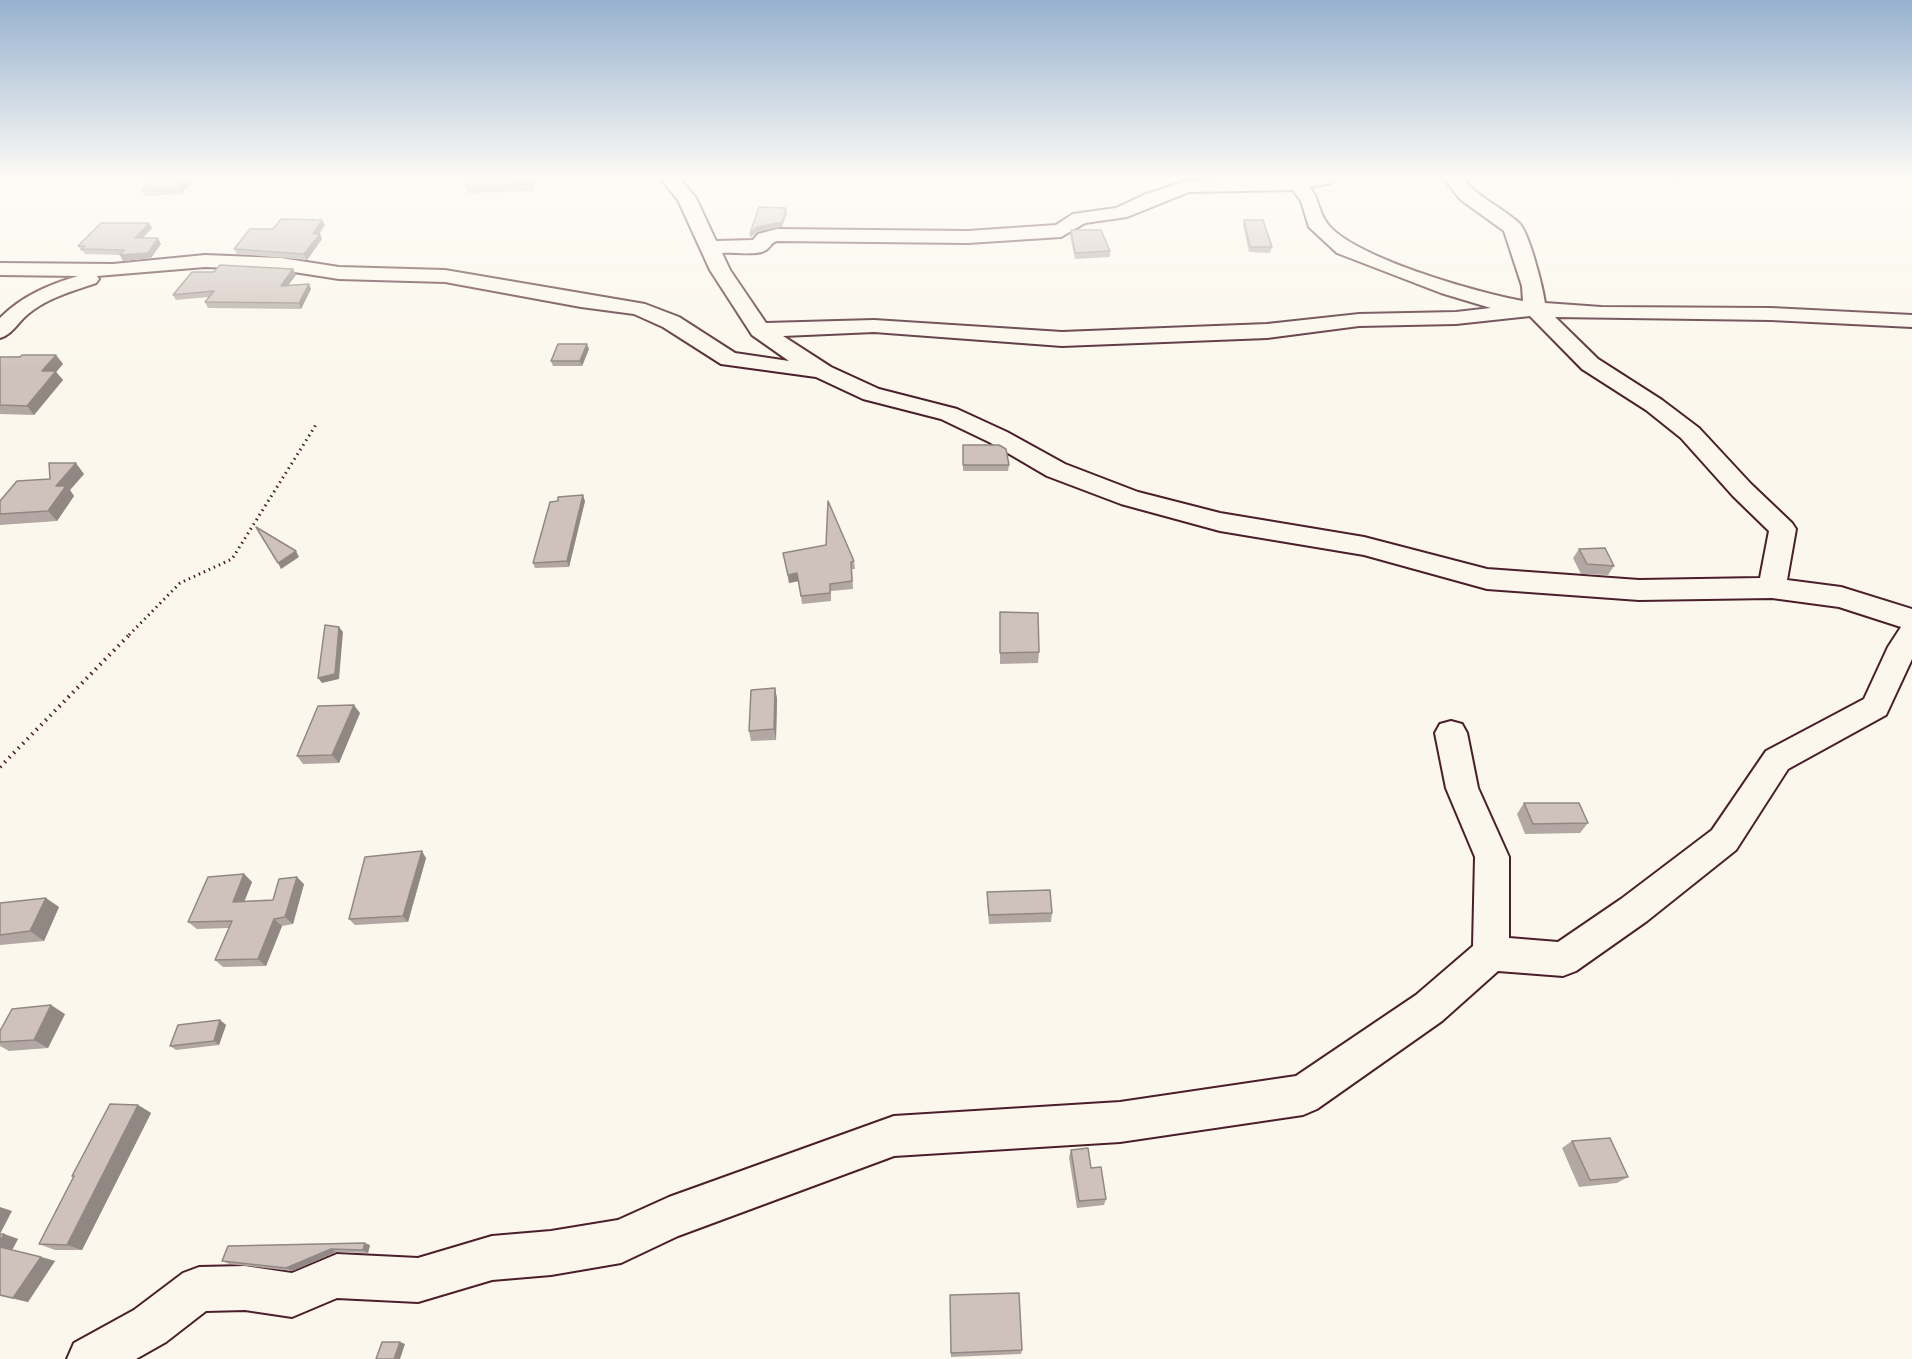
<!DOCTYPE html>
<style>
body{margin:0}
canvas{display:block;background:#fbf7ec}
</style>
<canvas width="1912" height="1359"></canvas>
<script>
const ctx = document.querySelector('canvas').getContext('2d');
ctx.lineJoin = 'round';
function strokePath(path, color, width, dash) {
  ctx.strokeStyle = color;
  ctx.lineWidth = width;
  ctx.lineCap = dash ? 'butt' : 'round';
  ctx.setLineDash(dash || []);
  ctx.stroke(path);
}
function fillPath(path, color) {
  ctx.fillStyle = color;
  ctx.fill(path, 'evenodd');
}
const minor = new Path2D(`
 M 661,179 L 680,179 L 696,198 L 716,241 L 753,240 L 758,234 L 777,229 L 968,231 L 1056,225 L 1073,214 L 1116,208 L 1146,194 L 1187,181 L 1334,179 L 1331,183 L 1310,187 C 1319,200 1318,209 1325,220 C 1345,256 1482,294 1523,301 L 1522,286 L 1504,231 L 1461,200 L 1444,179 L 1463,179 C 1479,198 1501,207 1519,223 C 1529,232 1543,288 1545,303 L 1601,307 L 1771,308 L 1912,315 L 1912,327 L 1771,320 L 1555,317 L 1598,359 L 1662,400 L 1699,428 L 1751,484 L 1792,523 L 1796,529 L 1787,580 L 1841,587 L 1912,609 L 1912,659 L 1886,715 L 1788,769 L 1736,850 L 1647,921 L 1576,971 L 1563,976 L 1498,971 L 1442,1021 L 1317,1109 L 1303,1115 L 1120,1142 L 894,1156 L 678,1236 L 621,1263 L 551,1275 L 492,1280 L 418,1302 L 337,1298 L 292,1317 L 245,1310 L 206,1311 L 166,1342 L 136,1359 L 67,1359 L 74,1343 L 134,1310 L 183,1273 L 199,1267 L 245,1266 L 292,1273 L 337,1254 L 418,1258 L 492,1236 L 551,1231 L 618,1220 L 669,1197 L 894,1116 L 1120,1102 L 1296,1076 L 1416,995 L 1473,946 L 1475,857 L 1446,788 L 1435,733 L 1440,724 L 1451,721 L 1462,724 L 1467,733 L 1478,788 L 1509,857 L 1509,938 L 1558,942 L 1621,899 L 1712,830 L 1766,751 L 1864,699 L 1888,647 L 1901,627 L 1839,607 L 1772,598 L 1639,600 L 1487,589 L 1364,555 L 1220,531 L 1121,504 L 1047,476 L 989,442 L 941,419 L 863,399 L 816,377 L 721,364 L 663,327 L 634,314 L 581,307 L 445,282 L 339,279 L 281,270 L 205,267 L 97,276 L 99,279 L 96,283 C 73,291 47,298 28,314 C 18,322 13,334 0,338 L 0,318 C 22,296 48,285 78,276 L 0,275 L 0,263 L 113,264 L 205,255 L 281,258 L 339,267 L 445,270 L 645,304 L 679,317 L 735,353 L 789,361 L 752,335 L 710,270 L 678,200 ZM 1293,190 L 1301,201 L 1309,227 L 1337,253 L 1441,293 L 1491,308 L 1456,312 L 1359,314 L 1267,324 L 1062,332 L 874,320 L 766,323 L 730,270 L 722,253 C 733,252 757,256 766,250 C 772,246 770,243 777,241 L 968,243 L 1061,237 L 1085,223 L 1127,217 L 1189,192 ZM 1530,316 L 1582,369 L 1646,410 L 1681,438 L 1733,496 L 1769,531 L 1760,578 L 1639,580 L 1487,569 L 1364,537 L 1220,513 L 1138,492 L 1065,464 L 1007,432 L 957,409 L 879,389 L 831,367 L 783,336 L 874,332 L 1062,346 L 1267,338 L 1359,326 L 1456,324 Z`);
strokePath(minor, '#4a1f2b', 4);
strokePath(new Path2D(`
 M 129,635 L 180,583 L 232,559 L 317,423`), '#4a1f2b', 3, [1.5, 4]);
strokePath(new Path2D(`
 M 0,767 L 130,634`), '#4a1f2b', 4, [1.5, 5]);
fillPath(minor, '#fbf7ec');
fillPath(new Path2D(`
 M 195,179 L 181,194 L 145,196 L 142,191 Z
 M 466,179 L 536,179 L 531,191 L 468,193 L 466,186 Z
 M 1665,179 L 1681,179 L 1679,184 Z
 M 1244,220 L 1272,247 L 1270,253 L 1249,252 L 1243,225 Z
 M 149,223 L 152,228 L 143,238 L 161,244 L 151,258 L 123,261 L 120,255 L 85,254 L 83,251 L 81,251 L 78,246 Z
 M 325,225 L 319,234 L 322,239 L 307,260 L 237,254 L 234,249 L 273,229 Z
 M 1071,230 L 1110,251 L 1110,257 L 1075,259 L 1070,235 Z
 M 293,269 L 296,275 L 288,285 L 309,284 L 311,289 L 301,309 L 208,308 L 205,302 L 209,297 L 176,300 L 173,295 Z
 M 589,349 L 582,366 L 553,366 L 551,361 Z
 M 56,355 L 63,364 L 56,372 L 63,380 L 34,415 L 0,414 L 0,357 Z
 M 963,445 L 1009,465 L 1008,471 L 963,471 Z
 M 84,474 L 70,490 L 74,496 L 57,521 L 0,525 L 0,501 L 50,479 Z
 M 558,501 L 585,501 L 569,567 L 535,568 L 533,563 Z
 M 1579,549 L 1614,566 L 1608,575 L 1581,574 L 1573,558 Z
 M 783,553 L 854,561 L 855,569 L 852,569 L 853,589 L 831,591 L 831,601 L 802,604 L 799,581 L 789,583 Z
 M 1000,612 L 1039,652 L 1038,663 L 1000,664 Z
 M 775,688 L 777,699 L 776,740 L 751,741 L 749,731 Z
 M 360,713 L 339,763 L 303,764 L 297,756 Z
 M 1524,803 L 1588,823 L 1580,833 L 1525,834 L 1517,814 Z
 M 426,858 L 408,922 L 355,925 L 349,919 Z
 M 244,874 L 252,882 L 244,902 L 273,900 L 304,884 L 293,924 L 282,926 L 266,966 L 223,967 L 215,960 L 229,928 L 197,929 L 188,922 Z
 M 987,892 L 1052,913 L 1051,922 L 989,924 L 987,901 Z
 M 0,903 L 59,907 L 44,941 L 0,945 Z
 M 65,1014 L 48,1048 L 9,1051 L 0,1046 L 0,1031 Z
 M 220,1020 L 226,1025 L 219,1045 L 176,1050 L 170,1046 Z
 M 138,1105 L 151,1113 L 82,1250 L 55,1250 L 39,1244 L 74,1177 L 72,1176 Z
 M 1572,1141 L 1628,1177 L 1617,1183 L 1579,1187 L 1562,1148 Z
 M 1071,1150 L 1091,1168 L 1106,1199 L 1104,1205 L 1077,1208 L 1069,1157 Z
 M 0,1234 L 4,1234 L 18,1239 L 12,1250 L 41,1257 L 55,1261 L 28,1302 L 0,1296 Z
 M 370,1245 L 368,1253 L 336,1252 L 292,1271 L 229,1264 L 222,1261 Z
 M 950,1295 L 1022,1350 L 1021,1354 L 951,1357 Z`), '#b2a7a2');
fillPath(new Path2D(`
 M 187,179 L 195,179 L 181,194 L 178,189 Z
 M 531,179 L 536,179 L 531,191 L 529,184 Z
 M 786,208 L 787,213 L 782,227 L 757,232 L 750,238 L 750,233 L 757,227 Z
 M 322,220 L 325,225 L 316,238 L 320,234 L 322,239 L 307,260 L 304,254 L 313,234 Z
 M 149,223 L 152,228 L 138,243 L 135,238 Z
 M 158,238 L 161,244 L 151,258 L 123,261 L 120,255 Z
 M 293,269 L 296,275 L 284,291 L 281,286 Z
 M 309,284 L 311,289 L 301,309 L 299,303 Z
 M 587,344 L 589,349 L 582,366 L 580,361 Z
 M 56,355 L 63,364 L 56,372 L 63,380 L 34,415 L 27,406 L 42,371 Z
 M 76,463 L 84,474 L 70,490 L 74,496 L 57,521 L 48,511 L 56,486 Z
 M 583,495 L 585,501 L 569,567 L 567,561 Z
 M 296,551 L 299,557 L 281,569 L 278,563 Z
 M 797,573 L 799,581 L 789,583 L 788,575 Z
 M 339,627 L 343,632 L 339,679 L 322,683 L 318,678 Z
 M 775,688 L 777,699 L 776,740 L 774,729 Z
 M 354,705 L 360,713 L 339,763 L 332,755 Z
 M 422,851 L 426,858 L 408,922 L 403,916 Z
 M 244,874 L 252,882 L 241,910 L 233,902 Z
 M 297,877 L 304,884 L 293,924 L 285,917 Z
 M 46,898 L 59,907 L 44,941 L 30,931 Z
 M 274,919 L 282,926 L 266,966 L 258,959 Z
 M 51,1005 L 65,1014 L 48,1048 L 34,1040 Z
 M 220,1020 L 226,1025 L 219,1045 L 214,1041 Z
 M 138,1105 L 151,1113 L 82,1250 L 67,1245 Z
 M 0,1207 L 12,1211 L 0,1234 Z
 M 4,1234 L 18,1239 L 11,1252 L 0,1248 L 0,1241 Z
 M 365,1243 L 370,1245 L 368,1253 L 363,1250 Z
 M 331,1249 L 336,1252 L 292,1271 L 286,1268 Z
 M 41,1257 L 55,1261 L 28,1302 L 13,1298 Z
 M 400,1342 L 405,1344 L 400,1359 L 394,1359 Z`), '#918884');
const building = new Path2D(`
 M 150,179 L 187,179 L 178,189 L 142,191 Z
 M 466,179 L 531,179 L 529,184 L 466,186 Z
 M 759,207 L 786,208 L 782,222 L 757,227 L 750,233 Z
 M 281,219 L 322,220 L 313,234 L 320,234 L 304,254 L 234,249 L 250,229 L 273,229 Z
 M 1244,220 L 1263,220 L 1272,247 L 1250,247 Z
 M 101,223 L 149,223 L 135,238 L 158,238 L 148,253 L 120,255 L 124,250 L 82,249 L 85,246 L 78,246 Z
 M 1071,230 L 1101,230 L 1110,251 L 1075,253 Z
 M 220,265 L 293,269 L 281,286 L 309,284 L 299,303 L 205,302 L 214,291 L 173,295 L 192,272 L 214,272 Z
 M 558,344 L 587,344 L 580,361 L 551,361 Z
 M 22,355 L 56,355 L 42,371 L 56,371 L 27,406 L 0,405 L 0,357 L 20,357 Z
 M 963,445 L 999,445 L 1006,449 L 1009,465 L 963,465 Z
 M 49,463 L 76,463 L 56,486 L 66,486 L 48,511 L 0,514 L 0,501 L 17,481 L 50,479 Z
 M 583,495 L 567,561 L 533,563 L 550,502 L 558,501 L 558,497 Z
 M 828,501 L 854,561 L 851,562 L 852,581 L 830,584 L 830,593 L 801,596 L 797,573 L 788,575 L 783,553 L 826,545 Z
 M 256,527 L 296,551 L 278,563 Z
 M 1605,548 L 1614,566 L 1587,564 L 1579,549 Z
 M 1000,612 L 1038,613 L 1039,652 L 1000,653 Z
 M 325,625 L 339,627 L 335,674 L 318,678 Z
 M 775,688 L 774,729 L 749,731 L 751,690 Z
 M 354,705 L 332,755 L 297,756 L 318,706 Z
 M 1524,803 L 1579,803 L 1588,823 L 1533,824 Z
 M 422,851 L 403,916 L 349,919 L 365,857 Z
 M 244,874 L 233,902 L 273,900 L 279,879 L 297,877 L 285,917 L 274,919 L 258,959 L 215,960 L 232,921 L 188,922 L 208,877 Z
 M 1050,890 L 1052,913 L 989,915 L 987,892 Z
 M 46,898 L 30,931 L 0,935 L 0,903 Z
 M 51,1005 L 34,1040 L 0,1042 L 0,1031 L 12,1009 Z
 M 220,1020 L 214,1041 L 170,1046 L 178,1025 Z
 M 110,1104 L 138,1105 L 67,1245 L 39,1244 L 74,1176 L 72,1176 Z
 M 1610,1138 L 1628,1177 L 1590,1180 L 1572,1141 Z
 M 1088,1148 L 1091,1168 L 1101,1167 L 1106,1199 L 1079,1201 L 1071,1150 Z
 M 0,1234 L 4,1234 L 0,1241 Z
 M 365,1243 L 363,1250 L 331,1249 L 286,1268 L 222,1261 L 228,1246 Z
 M 0,1247 L 41,1257 L 13,1298 L 0,1295 Z
 M 1019,1293 L 1022,1350 L 951,1353 L 950,1295 Z
 M 382,1342 L 400,1342 L 394,1359 L 376,1359 Z`);
fillPath(building, '#cfc2bc');
strokePath(building, '#918884', 1.5);
const sky = ctx.createLinearGradient(0, 0, 0, 370);
sky.addColorStop(0, '#97b1cf');
sky.addColorStop(0.48, '#fdfbf6');
sky.addColorStop(1, '#fdfbf600');
ctx.fillStyle = sky;
ctx.fillRect(0, 0, 1912, 370);
</script>
